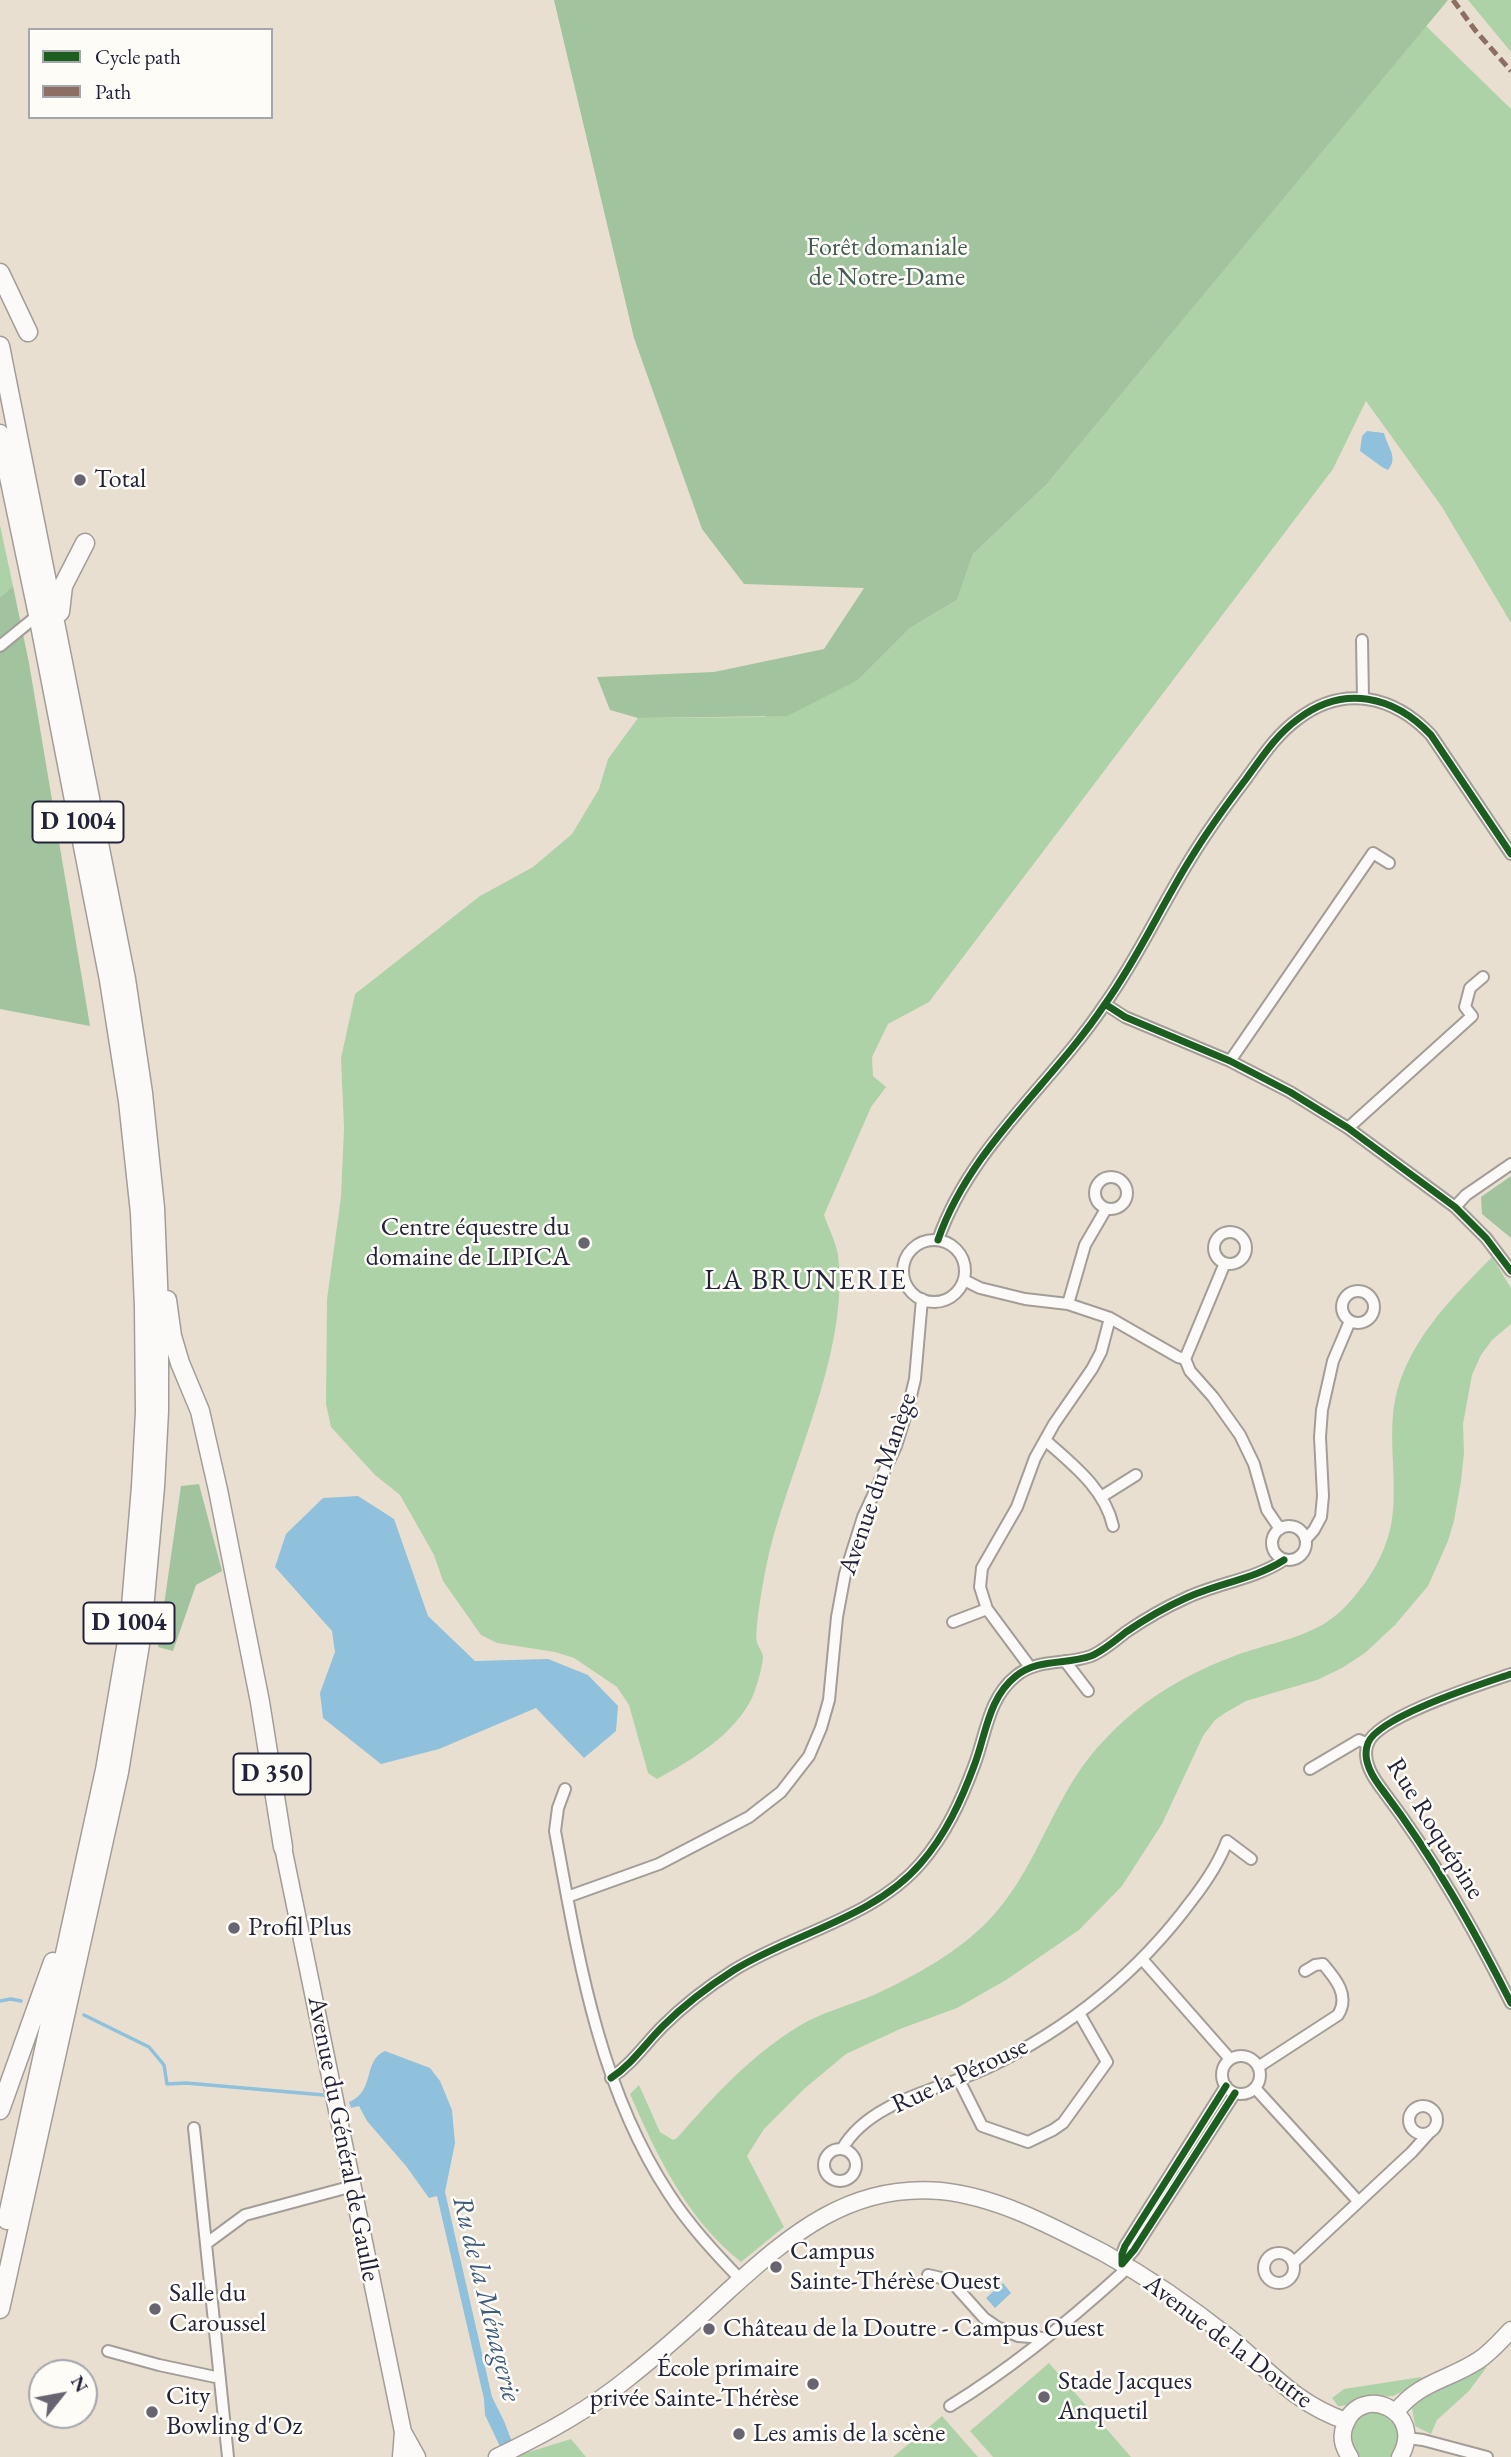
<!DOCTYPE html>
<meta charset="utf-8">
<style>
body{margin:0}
#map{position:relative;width:1511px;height:2457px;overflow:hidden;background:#e9dfd1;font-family:"EB Garamond",serif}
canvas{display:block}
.legend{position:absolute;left:28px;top:28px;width:245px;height:91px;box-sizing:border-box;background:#fdfcf7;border:2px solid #a5a5ac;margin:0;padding:9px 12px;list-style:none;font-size:21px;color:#22223b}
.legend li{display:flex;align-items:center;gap:14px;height:35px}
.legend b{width:35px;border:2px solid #a5a5ac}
.north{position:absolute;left:28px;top:2359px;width:70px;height:70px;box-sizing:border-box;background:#fdfcf7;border:2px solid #a5a5ac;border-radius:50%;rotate:59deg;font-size:19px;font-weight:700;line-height:28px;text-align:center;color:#22223b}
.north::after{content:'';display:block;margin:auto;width:24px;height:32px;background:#686470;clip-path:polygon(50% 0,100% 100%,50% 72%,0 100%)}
</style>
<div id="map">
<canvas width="1511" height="2457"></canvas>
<ul class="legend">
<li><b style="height:9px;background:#1b5e20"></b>Cycle path</li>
<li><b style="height:9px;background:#8d6e63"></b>Path</li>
</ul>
<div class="north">N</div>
</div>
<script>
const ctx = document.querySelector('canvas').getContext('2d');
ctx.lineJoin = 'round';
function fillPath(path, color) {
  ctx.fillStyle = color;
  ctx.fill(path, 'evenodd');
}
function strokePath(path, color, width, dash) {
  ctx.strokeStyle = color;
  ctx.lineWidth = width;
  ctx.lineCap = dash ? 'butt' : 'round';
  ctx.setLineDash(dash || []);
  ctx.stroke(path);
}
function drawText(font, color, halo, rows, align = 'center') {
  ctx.font = font + ' "EB Garamond",serif';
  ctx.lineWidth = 5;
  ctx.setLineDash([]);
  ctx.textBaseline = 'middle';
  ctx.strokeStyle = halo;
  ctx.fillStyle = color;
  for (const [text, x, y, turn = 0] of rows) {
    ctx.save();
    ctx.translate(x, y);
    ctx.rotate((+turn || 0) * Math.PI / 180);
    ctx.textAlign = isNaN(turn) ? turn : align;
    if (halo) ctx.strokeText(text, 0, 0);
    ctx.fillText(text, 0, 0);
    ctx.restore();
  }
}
fillPath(new Path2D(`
 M 1468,0 L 1511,0 L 1511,52 Z
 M 1426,26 L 1511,109 L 1511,623 L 1442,507 L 1366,401 L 1333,469 L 929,1002 L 888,1024 L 872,1057 L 873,1076 L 886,1087 L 871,1107 L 824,1215 C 828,1227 836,1242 838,1255 C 850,1354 788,1467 767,1563 C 764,1577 754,1631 757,1642 C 758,1647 763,1652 763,1657 C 763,1665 756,1690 752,1698 C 734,1735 692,1760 657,1779 L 648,1773 L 629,1705 L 617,1687 L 574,1658 L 555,1652 L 497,1643 L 481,1635 L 443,1581 L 434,1555 L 400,1495 L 375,1475 L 331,1427 L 326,1404 L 327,1299 L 341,1197 L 344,1128 L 341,1058 L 355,994 L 480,896 L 533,867 L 572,834 L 599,789 L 608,759 L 638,718 L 764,717 L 858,680 L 910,628 L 957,600 L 973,554 L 1046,485 Z
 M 0,525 L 13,586 L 0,597 Z
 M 1492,1257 L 1511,1288 L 1511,1324 L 1492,1340 L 1481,1355 L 1472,1375 L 1463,1424 L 1464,1453 L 1461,1481 L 1454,1521 L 1448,1541 L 1428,1586 L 1395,1625 L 1365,1653 L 1342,1668 L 1317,1680 L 1246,1701 L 1225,1713 L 1215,1720 L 1203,1736 L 1162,1824 L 1122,1886 L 1079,1930 L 1006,1980 L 957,2008 L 900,2029 L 846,2054 L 804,2089 L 764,2129 L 747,2156 L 784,2227 L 741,2262 C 686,2218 657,2156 630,2094 L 639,2085 L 660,2132 L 673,2140 L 677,2138 C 714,2096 750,2056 799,2026 C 822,2012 851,2005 876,1994 C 915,1976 958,1952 988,1921 C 1028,1880 1045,1825 1074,1779 C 1093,1749 1117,1725 1144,1704 C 1171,1684 1202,1668 1234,1656 C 1273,1641 1313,1639 1344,1608 C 1368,1583 1387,1553 1392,1519 C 1398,1476 1386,1433 1397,1391 C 1413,1335 1453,1297 1492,1257 Z
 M 1049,2363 L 1131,2457 L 993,2457 L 970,2431 Z
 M 1483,2365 L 1486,2368 L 1469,2391 L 1437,2420 L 1431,2434 L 1415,2426 L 1412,2408 L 1421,2394 Z
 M 1421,2377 L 1423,2381 L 1393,2396 L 1372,2397 L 1342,2406 L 1338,2406 L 1332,2398 L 1344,2389 Z
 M 1380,2411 C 1398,2422 1407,2440 1390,2457 L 1359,2457 C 1341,2435 1351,2412 1380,2411 Z
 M 942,2416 L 978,2457 L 893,2457 Z
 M 571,2439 L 586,2457 L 513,2457 Z`), '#aed2a8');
fillPath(new Path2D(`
 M 554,0 L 1448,0 L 1046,485 L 973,554 L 957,600 L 910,628 L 858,680 L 787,716 L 638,718 L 610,710 L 597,677 L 714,672 L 824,649 L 864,588 L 744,584 L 702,529 L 634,338 Z
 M 13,586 L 29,663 L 90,1026 L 0,1009 L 0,597 Z
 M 1511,1176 L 1511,1238 L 1482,1214 L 1481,1197 Z
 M 199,1484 L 222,1571 L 196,1585 L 173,1651 L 158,1647 L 181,1486 Z`), '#a1c39d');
fillPath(new Path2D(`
 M 1367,431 L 1384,433 C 1387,447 1399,457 1388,470 L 1382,467 L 1360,451 L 1362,436 Z
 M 358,1496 L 394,1519 L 428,1616 L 475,1661 L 548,1659 L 588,1675 L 618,1706 L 616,1731 L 584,1758 L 536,1708 L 439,1749 L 381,1764 L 323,1718 L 320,1693 L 335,1652 L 332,1631 L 275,1567 L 286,1534 L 323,1498 Z
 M 385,2051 L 430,2068 L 440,2081 L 452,2110 L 455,2143 L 445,2192 L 492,2397 L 504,2421 L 518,2457 L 505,2457 L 485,2415 L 484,2399 L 437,2196 L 429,2198 L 406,2166 L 367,2121 L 359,2106 L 351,2108 L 349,2102 C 376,2091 362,2061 385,2051 Z
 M 1003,2283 L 1011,2293 L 995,2308 L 986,2298 Z`), '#8fc0dc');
strokePath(new Path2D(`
 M 0,2001 L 11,1999 L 21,2001
 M 84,2015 L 149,2047 L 164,2065 L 167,2084 L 186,2083 L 324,2095`), '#8fc0dc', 3.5);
const minor = new Path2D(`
 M 1362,640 L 1363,698
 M 0,646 L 38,615
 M 1105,1004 C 1138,958 1161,906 1191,858 C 1208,830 1227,804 1246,779 C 1262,757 1276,735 1298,719 C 1344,684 1394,696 1431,735 L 1511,854
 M 1230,1061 L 1373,853 L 1389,863
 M 1348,1128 L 1472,1016 L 1465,1007 L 1470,988 L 1483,977
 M1095 1193a16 16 0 1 1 32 0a16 16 0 1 1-32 0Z
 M 1455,1207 L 1466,1195 L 1511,1164
 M1214 1248a16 16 0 1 1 32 0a16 16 0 1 1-32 0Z
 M 938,1240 C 970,1147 1051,1085 1105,1004 L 1125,1017 L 1230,1061 L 1290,1092 L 1348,1128 L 1455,1207 L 1486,1238 L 1511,1271
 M903 1271a31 31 0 1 1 62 0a31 31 0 1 1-62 0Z
 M 964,1280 L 980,1288 L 1025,1299 L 1068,1304 L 1110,1318 L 1178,1357 L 1185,1359 L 1190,1371 L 1213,1397 L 1240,1435 L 1254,1464 L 1267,1510 L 1280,1529
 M1342 1307a16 16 0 1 1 32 0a16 16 0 1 1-32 0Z
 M 1068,1304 L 1085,1245 L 1106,1209
 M 1185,1359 L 1225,1263
 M 1045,1440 C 1072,1464 1105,1489 1113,1526
 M 1101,1497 L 1136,1475
 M1272 1543a17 17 0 1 1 34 0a17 17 0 1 1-34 0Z
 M 1306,1539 L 1314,1530 L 1321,1517 L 1323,1496 L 1320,1437 L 1322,1410 L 1333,1361 L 1350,1321
 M 953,1622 L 987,1609
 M 1065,1661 L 1088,1691
 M 1030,1667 L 987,1609 L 980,1587 L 982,1568 L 1017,1507 L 1035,1458 L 1054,1424 L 1092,1369 L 1101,1352 L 1110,1318
 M 1511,1674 C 1482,1684 1379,1716 1368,1743 C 1361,1761 1374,1779 1384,1792 C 1434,1858 1474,1930 1511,2003
 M 1310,1769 L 1359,1740 L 1368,1744
 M 565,1789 L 558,1808 L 555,1831 C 578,1956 598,2086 669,2194 C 689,2225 715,2253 741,2280
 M 567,1897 L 659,1864 L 749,1817 L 781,1792 L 809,1756 L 821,1728 L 829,1700 L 837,1617 L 845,1574 L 863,1517 L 896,1446 L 908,1408 L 915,1379 L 922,1299
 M 1142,1959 L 1230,2059
 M1222 2075a19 19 0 1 1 38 0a19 19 0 1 1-38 0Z
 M 1258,2067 L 1338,2015 C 1350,1996 1336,1979 1323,1964 L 1315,1965 L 1305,1971
 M 611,2078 C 632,2064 645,2044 663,2026 C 684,2005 709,1986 734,1970 C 794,1933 874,1918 921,1863 C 946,1834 961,1801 974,1766 C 986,1735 988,1698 1016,1676 C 1038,1658 1066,1665 1091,1656 C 1103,1651 1116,1640 1126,1632 C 1145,1619 1166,1607 1186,1598 C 1218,1583 1255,1579 1284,1560
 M 959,2080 L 982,2126 L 1028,2142 L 1053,2130 L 1063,2123 L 1107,2062 L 1079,2013
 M 1226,2086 L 1125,2246 L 1122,2254 L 1122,2264 L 1134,2250 L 1235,2093
 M 1255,2088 L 1358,2201
 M1409 2120a14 14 0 1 1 28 0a14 14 0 1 1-28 0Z
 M 194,2128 L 228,2457
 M 842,2149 C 870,2100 940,2090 987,2068 C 1068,2029 1138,1973 1192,1900 C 1206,1882 1219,1863 1227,1841 L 1251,1859
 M824 2165a16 16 0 1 1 32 0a16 16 0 1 1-32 0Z
 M 207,2243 L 245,2215 L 353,2186
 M1264 2268a15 15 0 1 1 30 0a15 15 0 1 1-30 0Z
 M 1293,2263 L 1412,2152 L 1429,2133
 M 928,2275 L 950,2280 L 984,2318 L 997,2327 L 1018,2336 L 1044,2338
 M 108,2351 L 159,2365 L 220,2378
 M 950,2406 C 1012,2368 1068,2322 1122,2273 L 1122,2264
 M 1407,2438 L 1423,2440 L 1487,2457`);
const secondary = new Path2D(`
 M 283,1847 L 403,2432 L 401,2457
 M 1396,2412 C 1418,2382 1449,2380 1479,2360 C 1491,2352 1501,2340 1511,2330
 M 403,2432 L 417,2457
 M 497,2457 C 545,2434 591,2409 632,2375 C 665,2349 697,2320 728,2291 C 791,2234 850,2183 941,2191 C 999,2197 1053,2227 1104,2253 C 1149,2278 1191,2307 1231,2339 C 1271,2372 1296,2404 1346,2421
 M 1350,2457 C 1343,2447 1340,2437 1345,2425 C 1360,2382 1427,2411 1400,2457`);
const trunk = new Path2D(`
 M 0,273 L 28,332
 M 0,346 L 126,979 L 143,1093 L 155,1208 L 159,1308 L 159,1411 L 155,1487 L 142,1632 L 119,1772 L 0,2309
 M 0,434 L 38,615 L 109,980 L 128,1101 L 140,1213 L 144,1307 L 145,1412 L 141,1487 L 129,1630 L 105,1770 L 7,2220
 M 60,612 L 63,586 L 85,543
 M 167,1300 L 172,1336 L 180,1363 L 200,1411 L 218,1490 L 260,1702 L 283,1847
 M 0,2110 L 53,1962`);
strokePath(minor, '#a39d98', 14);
strokePath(secondary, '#a39d98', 19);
strokePath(trunk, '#a39d98', 21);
strokePath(minor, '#fcfaf8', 10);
strokePath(secondary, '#fcfaf8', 16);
strokePath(trunk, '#fcfaf8', 18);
strokePath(new Path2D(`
 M 1453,0 L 1475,30 L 1511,71`), '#8d6e63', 5, [10, 5]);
strokePath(new Path2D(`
 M 1105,1004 C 1138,958 1161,906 1191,858 C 1208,830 1227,804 1246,779 C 1262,757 1276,735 1298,719 C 1344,684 1394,696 1431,735 L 1511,854
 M 938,1240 C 970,1147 1051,1085 1105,1004 L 1125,1017 L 1230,1061 L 1290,1092 L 1348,1128 L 1455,1207 L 1486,1238 L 1511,1271
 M 1511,1674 C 1482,1684 1379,1716 1368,1743 C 1361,1761 1374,1779 1384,1792 C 1434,1858 1474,1930 1511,2003
 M 611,2078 C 632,2064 645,2044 663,2026 C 684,2005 709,1986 734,1970 C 794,1933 874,1918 921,1863 C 946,1834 961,1801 974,1766 C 986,1735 988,1698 1016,1676 C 1038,1658 1066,1665 1091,1656 C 1103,1651 1116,1640 1126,1632 C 1145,1619 1166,1607 1186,1598 C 1218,1583 1255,1579 1284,1560
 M 1226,2086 L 1125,2246 L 1122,2254 L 1122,2264 L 1134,2250 L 1235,2093`), '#1b5e20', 7);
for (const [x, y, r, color] of [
 [80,480,7,"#686470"],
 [584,1243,7,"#686470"],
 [234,1928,7,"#686470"],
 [776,2267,7,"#686470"],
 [155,2309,7,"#686470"],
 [709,2329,7,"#686470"],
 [813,2384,7,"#686470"],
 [1044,2397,7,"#686470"],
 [152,2412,7,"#686470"],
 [739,2434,7,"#686470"]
]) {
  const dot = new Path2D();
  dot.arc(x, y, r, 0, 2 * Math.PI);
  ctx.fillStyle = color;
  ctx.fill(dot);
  strokePath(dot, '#fdfcf7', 2.5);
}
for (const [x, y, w] of [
 [78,822,91],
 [129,1623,91],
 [272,1774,77]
]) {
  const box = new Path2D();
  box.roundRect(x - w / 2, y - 20.5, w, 41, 5);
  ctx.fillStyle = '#fdfcf7';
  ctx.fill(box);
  strokePath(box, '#22223b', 2);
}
drawText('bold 24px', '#22223b', null, [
 ["D 1004",78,822],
 ["D 1004",129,1623],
 ["D 350",272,1774]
]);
drawText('26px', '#425c55', '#fdfcf7', [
 ["Forêt domaniale",887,248],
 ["de Notre-Dame",887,278]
]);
drawText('26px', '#22223b', '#fdfcf7', [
 ["Total",94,480],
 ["Centre équestre du",570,1228,"right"],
 ["domaine de LIPICA",570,1258,"right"],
 ["Profil Plus",248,1928],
 ["Campus",790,2252],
 ["Sainte-Thérèse Ouest",790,2282],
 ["Salle du",169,2294],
 ["Caroussel",169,2324],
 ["Château de la Doutre - Campus Ouest",723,2329],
 ["École primaire",799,2369,"right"],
 ["privée Sainte-Thérèse",799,2399,"right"],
 ["Stade Jacques",1058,2382],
 ["Anquetil",1058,2412],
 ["City",166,2397],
 ["Bowling d'Oz",166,2427],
 ["Les amis de la scène",753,2434]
], 'left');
drawText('26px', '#22223b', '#fdfcf7', [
 ["Avenue du Manège",878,1484,-71],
 ["Rue Roquépine",1435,1829,58],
 ["Rue la Pérouse",960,2076,-25],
 ["Avenue du Général de Gaulle",343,2139,79],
 ["Avenue de la Doutre",1228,2342,37]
]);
ctx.letterSpacing = '2px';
drawText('28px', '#22223b', '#fdfcf7', [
 ["LA BRUNERIE",806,1281]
]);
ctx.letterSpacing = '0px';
drawText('italic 28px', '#3e5c7d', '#fdfcf7', [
 ["Ru de la Ménagerie",486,2299,76]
]);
</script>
